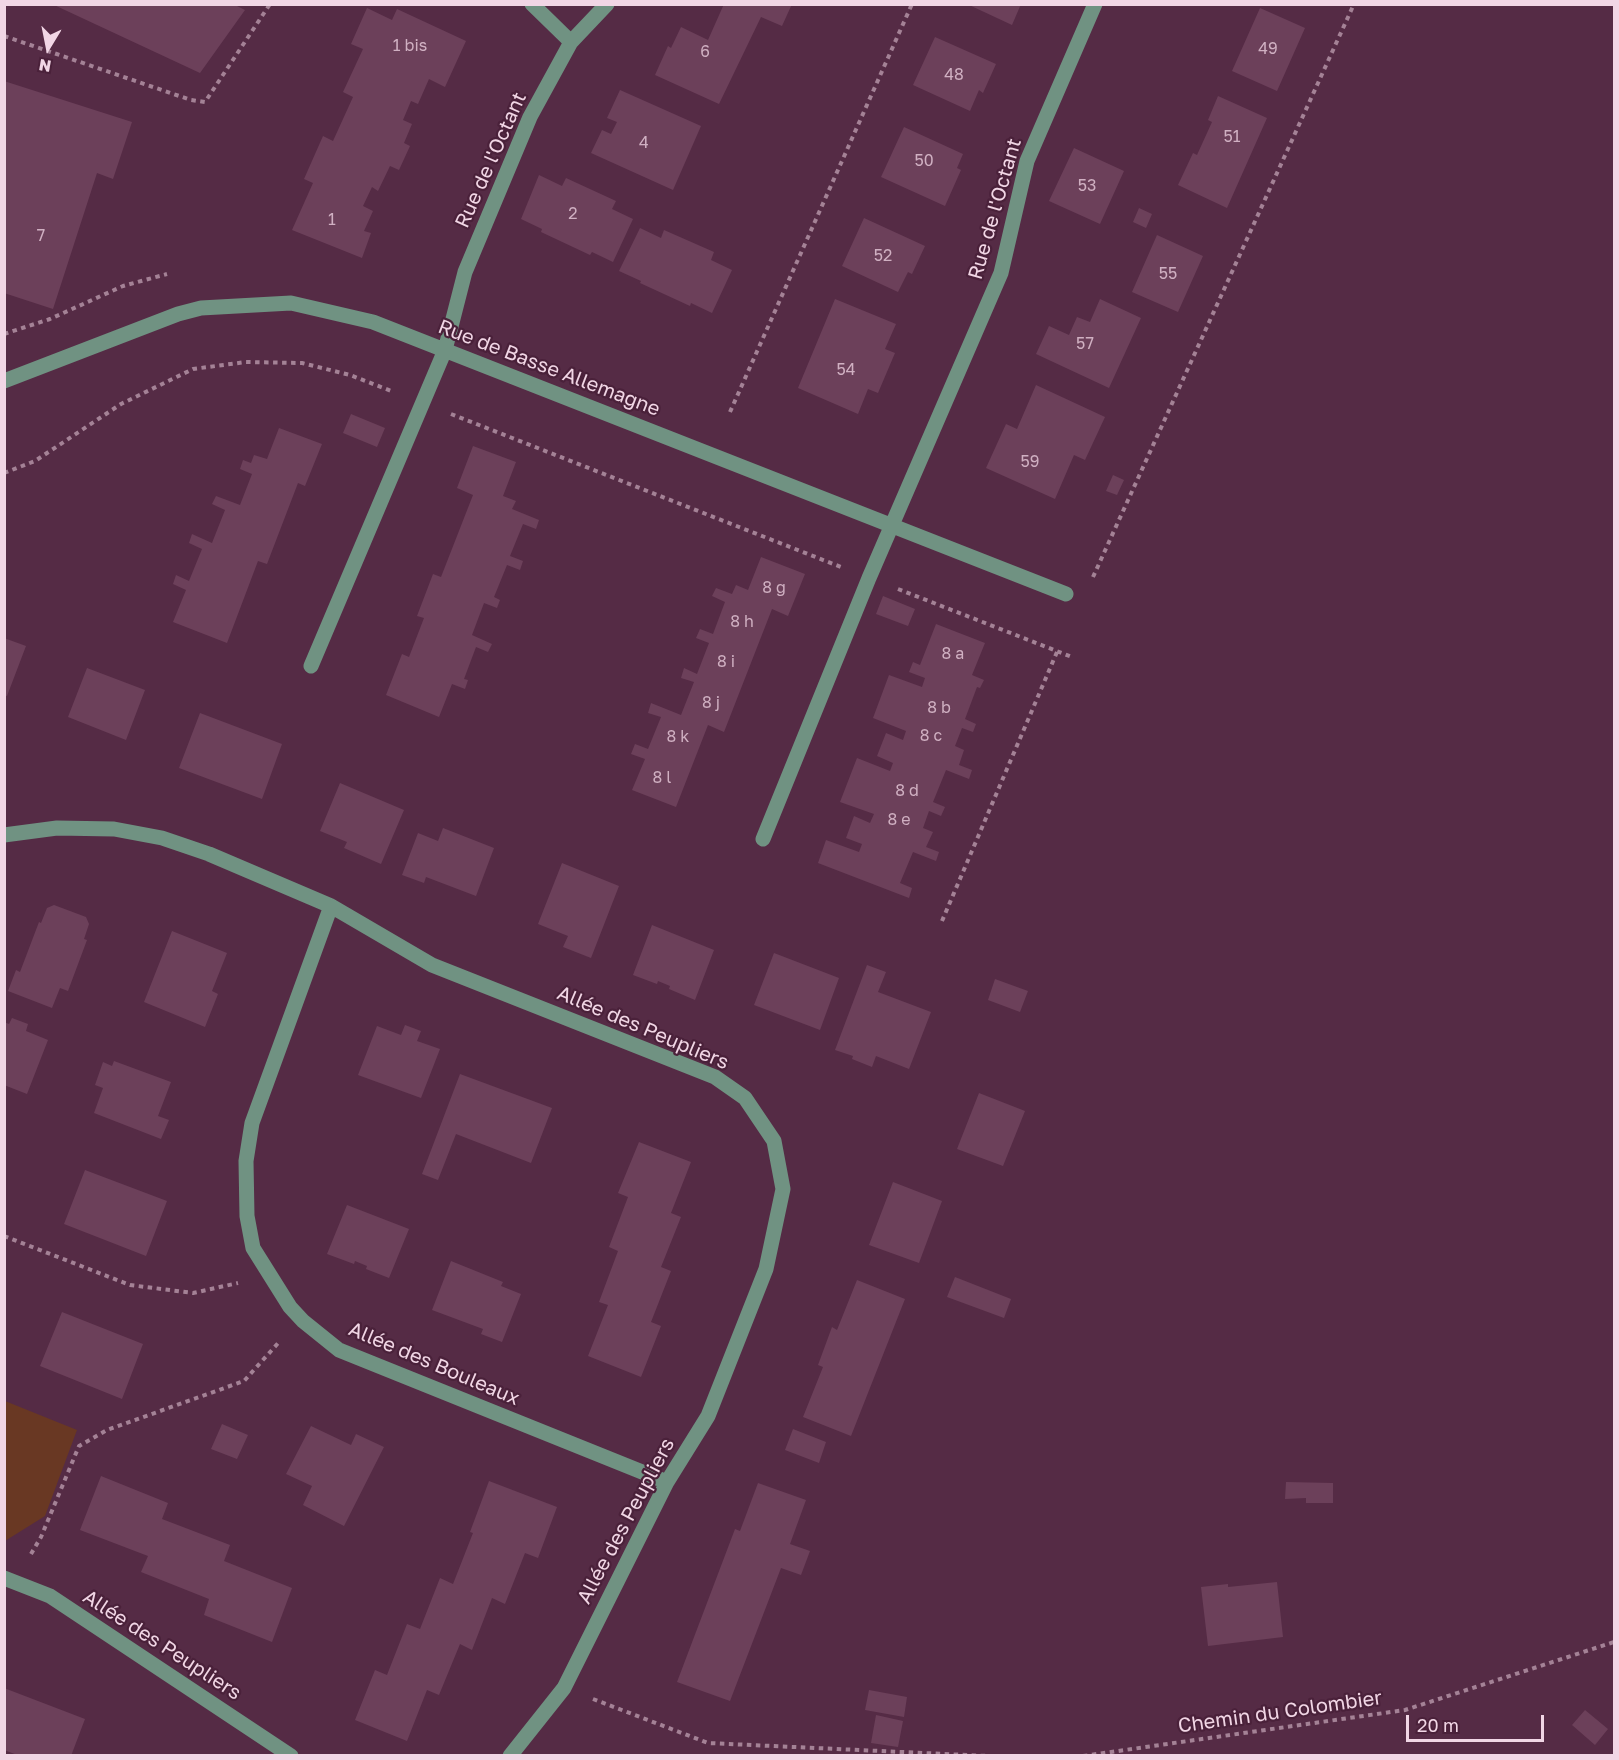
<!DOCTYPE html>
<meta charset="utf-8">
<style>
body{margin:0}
#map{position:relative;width:1619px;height:1760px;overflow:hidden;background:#552b45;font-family:"Golos Text",sans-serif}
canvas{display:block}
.frame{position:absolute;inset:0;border:6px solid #f1d6e5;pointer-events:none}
.north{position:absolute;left:18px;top:18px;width:60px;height:60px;-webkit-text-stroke:4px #4a213a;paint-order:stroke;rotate:190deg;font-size:16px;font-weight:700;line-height:24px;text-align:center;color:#f1d6e5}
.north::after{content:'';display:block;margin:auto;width:21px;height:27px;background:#f1d6e5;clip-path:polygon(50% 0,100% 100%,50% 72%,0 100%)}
.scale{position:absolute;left:1406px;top:1715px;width:138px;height:27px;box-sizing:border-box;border:3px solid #f1d6e5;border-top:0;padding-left:8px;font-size:18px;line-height:21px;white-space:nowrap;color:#f1d6e5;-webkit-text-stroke:4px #4a213a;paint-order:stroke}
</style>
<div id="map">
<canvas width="1619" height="1760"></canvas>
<div class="frame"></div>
<div class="north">N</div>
<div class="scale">20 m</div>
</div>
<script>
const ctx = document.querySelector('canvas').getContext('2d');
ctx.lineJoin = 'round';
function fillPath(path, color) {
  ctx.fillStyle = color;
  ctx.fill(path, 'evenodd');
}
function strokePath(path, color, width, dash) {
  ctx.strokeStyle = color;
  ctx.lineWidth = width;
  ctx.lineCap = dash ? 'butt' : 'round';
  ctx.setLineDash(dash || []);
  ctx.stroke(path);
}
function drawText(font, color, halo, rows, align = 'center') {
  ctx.font = font + ' "Golos Text",sans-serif';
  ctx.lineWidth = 4.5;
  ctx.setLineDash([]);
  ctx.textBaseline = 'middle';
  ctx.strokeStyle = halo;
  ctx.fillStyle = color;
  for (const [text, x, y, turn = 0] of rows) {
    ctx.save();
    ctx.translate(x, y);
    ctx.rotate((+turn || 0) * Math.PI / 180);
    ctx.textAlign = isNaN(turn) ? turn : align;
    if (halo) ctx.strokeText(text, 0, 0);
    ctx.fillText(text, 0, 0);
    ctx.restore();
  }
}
fillPath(new Path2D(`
 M 5,1401 L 77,1430 L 45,1516 L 5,1541 Z`), '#693823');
fillPath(new Path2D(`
 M 52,4 L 233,4 L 245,10 L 200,73 Z
 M 724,4 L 792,4 L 782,26 L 761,17 L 719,104 L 655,75 L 668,46 L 671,48 L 681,27 L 708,40 Z
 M 967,4 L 1021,4 L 1012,25 Z
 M 367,8 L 392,20 L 397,9 L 466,41 L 445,87 L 429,79 L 418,104 L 411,101 L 403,120 L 412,124 L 404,143 L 410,146 L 399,170 L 390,166 L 378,191 L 372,187 L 363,206 L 373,211 L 364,231 L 371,233 L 362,258 L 292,230 L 313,183 L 304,179 L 323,136 L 333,141 L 353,97 L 343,92 L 363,49 L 351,44 Z
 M 1260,8 L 1305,28 L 1277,91 L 1232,71 Z
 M 935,37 L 996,64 L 983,93 L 979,90 L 970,111 L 913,85 Z
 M 4,81 L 132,122 L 113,179 L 97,173 L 53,309 L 4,293 Z
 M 620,90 L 701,126 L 673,190 L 591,153 L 602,130 L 611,134 L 617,122 L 607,118 Z
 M 1218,96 L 1267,118 L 1227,208 L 1178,185 L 1193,153 L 1197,155 L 1212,122 L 1208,120 Z
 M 904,127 L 963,154 L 957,168 L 961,170 L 945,206 L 881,177 Z
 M 1074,148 L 1124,171 L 1100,224 L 1049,201 Z
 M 539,175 L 562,186 L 566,178 L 616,201 L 612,209 L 633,219 L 613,262 L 592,252 L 590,255 L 541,232 L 542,229 L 521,219 Z
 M 1139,208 L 1152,214 L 1146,228 L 1133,222 Z
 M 864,218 L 925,246 L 912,274 L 908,272 L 898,292 L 842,266 Z
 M 640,228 L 661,238 L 664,230 L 714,252 L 711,260 L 732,270 L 712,313 L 691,303 L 690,306 L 640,283 L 641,281 L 619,271 Z
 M 1157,235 L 1203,256 L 1178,312 L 1132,292 Z
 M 835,299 L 896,324 L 885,349 L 895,353 L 878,393 L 868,389 L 858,414 L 798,388 Z
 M 1100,299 L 1141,318 L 1109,388 L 1036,354 L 1049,326 L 1069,335 L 1077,317 L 1090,322 Z
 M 1036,385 L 1105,417 L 1085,460 L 1074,455 L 1055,499 L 986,468 L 1006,424 L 1017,429 Z
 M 351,414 L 385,428 L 377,447 L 343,433 Z
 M 279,428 L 322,444 L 305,486 L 298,483 L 267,564 L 258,561 L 227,643 L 173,622 L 186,590 L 173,584 L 176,575 L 189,581 L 202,549 L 189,543 L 192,534 L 212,543 L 225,510 L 212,504 L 216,496 L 240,505 L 252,474 L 240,469 L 243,460 L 251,463 L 254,455 L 267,459 Z
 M 473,446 L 516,462 L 503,496 L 516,501 L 512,509 L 539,520 L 536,529 L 523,524 L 510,556 L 523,561 L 520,570 L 507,565 L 494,597 L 500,600 L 497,608 L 484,603 L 472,635 L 492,644 L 488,652 L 476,647 L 464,679 L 468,680 L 465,689 L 452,684 L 439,717 L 386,695 L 402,654 L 409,657 L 424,618 L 417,616 L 433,574 L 441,577 L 473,495 L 457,488 Z
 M 1113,475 L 1124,480 L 1117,495 L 1106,491 Z
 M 761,557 L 805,574 L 788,616 L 772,609 L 724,732 L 708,725 L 676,807 L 632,790 L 645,759 L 631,754 L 635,744 L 648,749 L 661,717 L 648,713 L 651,703 L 681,715 L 694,682 L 681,678 L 684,668 L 697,674 L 709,643 L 696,638 L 700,629 L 713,634 L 725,602 L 712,596 L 716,588 L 732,594 L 736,585 L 748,590 Z
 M 883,596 L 915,609 L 908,626 L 876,614 Z
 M 936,624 L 985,643 L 972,675 L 984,680 L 980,688 L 977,687 L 965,719 L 976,724 L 973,732 L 962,728 L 955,746 L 964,750 L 959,765 L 972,770 L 969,779 L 946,770 L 933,802 L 945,807 L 941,816 L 929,811 L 923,828 L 933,832 L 926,847 L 939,852 L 936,861 L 913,852 L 900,883 L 912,888 L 909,898 L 818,863 L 826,840 L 859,852 L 862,844 L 846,838 L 854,816 L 870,823 L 874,814 L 840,802 L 857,758 L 890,771 L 893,763 L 877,756 L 886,733 L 903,740 L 906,731 L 873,718 L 889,675 L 922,687 L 925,678 L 909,672 L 913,662 L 920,665 Z
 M 4,638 L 26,646 L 7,696 L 4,695 Z
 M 87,668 L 145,690 L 126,740 L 68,717 Z
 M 200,713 L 282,744 L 262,799 L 179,768 Z
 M 340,783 L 404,810 L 381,864 L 344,848 L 347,842 L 320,831 Z
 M 443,828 L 494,848 L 476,896 L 426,877 L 424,883 L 402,875 L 418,833 L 438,841 Z
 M 562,863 L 619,886 L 591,958 L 563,947 L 568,936 L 538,924 Z
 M 54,905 L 86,917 L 89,924 L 84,939 L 87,940 L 68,991 L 60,988 L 52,1008 L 8,991 L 16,970 L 20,972 L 39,922 L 41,923 L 47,908 Z
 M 652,925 L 714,950 L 695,1000 L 669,989 L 670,986 L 658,981 L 657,984 L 633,975 Z
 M 172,931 L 227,953 L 212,991 L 218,994 L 205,1027 L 144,1002 Z
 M 774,953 L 839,978 L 820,1030 L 754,1005 Z
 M 867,965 L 886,972 L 878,992 L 931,1012 L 909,1069 L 876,1056 L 872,1067 L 852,1059 L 853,1056 L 835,1050 Z
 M 995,979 L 1028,991 L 1020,1012 L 988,1000 Z
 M 12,1018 L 28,1024 L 26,1031 L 48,1040 L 27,1094 L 4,1085 L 4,1022 L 9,1024 Z
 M 405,1025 L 421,1031 L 417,1041 L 440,1049 L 421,1098 L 358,1075 L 377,1026 L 401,1035 Z
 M 114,1061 L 171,1082 L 158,1116 L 169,1120 L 161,1139 L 94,1113 L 103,1088 L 95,1085 L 103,1062 L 112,1066 Z
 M 460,1074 L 552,1108 L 531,1163 L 456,1134 L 438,1180 L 422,1174 Z
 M 979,1093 L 1025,1111 L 1003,1166 L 957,1149 Z
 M 639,1142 L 691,1162 L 671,1213 L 681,1217 L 661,1267 L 671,1271 L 651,1322 L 661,1326 L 641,1377 L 588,1356 L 608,1305 L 599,1302 L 618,1251 L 609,1247 L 628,1197 L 618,1193 Z
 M 85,1170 L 167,1201 L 146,1256 L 64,1224 Z
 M 893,1182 L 942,1201 L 919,1263 L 869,1245 Z
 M 347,1205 L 409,1229 L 389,1278 L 366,1269 L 367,1266 L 355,1261 L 354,1264 L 327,1254 Z
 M 451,1261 L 503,1282 L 501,1286 L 521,1294 L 502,1342 L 481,1334 L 483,1329 L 432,1310 Z
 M 955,1277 L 1011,1299 L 1004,1318 L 947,1297 Z
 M 857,1280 L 905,1299 L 851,1436 L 803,1417 L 823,1367 L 818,1365 L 832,1327 L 837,1330 Z
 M 62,1312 L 143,1344 L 122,1399 L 40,1366 Z
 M 222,1424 L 248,1435 L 237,1459 L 211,1449 Z
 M 311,1426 L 351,1445 L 356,1434 L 384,1447 L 344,1526 L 303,1505 L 312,1486 L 286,1474 Z
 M 793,1429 L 826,1442 L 819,1463 L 785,1450 Z
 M 101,1476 L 168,1503 L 162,1519 L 230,1545 L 224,1561 L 292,1588 L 272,1642 L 204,1615 L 209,1599 L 141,1572 L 148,1556 L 80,1530 Z
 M 489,1481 L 557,1507 L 538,1558 L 525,1553 L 505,1604 L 492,1598 L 472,1650 L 460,1644 L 439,1695 L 427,1690 L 407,1741 L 355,1720 L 375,1670 L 387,1675 L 407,1624 L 420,1629 L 440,1578 L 453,1584 L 473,1533 L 470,1532 Z
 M 1286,1482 L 1333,1483 L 1333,1503 L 1306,1503 L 1306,1498 L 1285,1499 Z
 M 758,1483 L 806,1500 L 790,1544 L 810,1551 L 801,1575 L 781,1568 L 730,1701 L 677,1682 L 735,1529 L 740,1531 Z
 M 1277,1582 L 1283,1637 L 1208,1646 L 1201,1587 L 1228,1584 L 1228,1587 Z
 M 4,1688 L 85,1719 L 71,1756 L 20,1756 L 4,1750 Z
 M 869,1690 L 907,1697 L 904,1717 L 865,1710 Z
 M 1585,1710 L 1608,1729 L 1595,1745 L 1572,1725 Z
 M 876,1715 L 903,1721 L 898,1747 L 871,1743 Z`), '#6c405a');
strokePath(new Path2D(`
 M 4,36 L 191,100 L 205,102 L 270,4
 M 4,334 L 50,319 L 123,286 L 167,274
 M 730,412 L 912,4
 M 451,414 L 841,567
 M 4,473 L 35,461 L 121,404 L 193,369 L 246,362 L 302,363 L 350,375 L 394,392
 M 1093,577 L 1354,4
 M 898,589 L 1072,657
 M 942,921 L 1057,652
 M 4,1236 L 130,1285 L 193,1293 L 238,1283
 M 31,1554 L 41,1537 L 79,1446 L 107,1430 L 244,1381 L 280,1341
 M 593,1699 L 708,1743 L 988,1756
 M 1083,1756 L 1405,1710 L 1614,1642`), '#a48296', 4, [4.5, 4.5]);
strokePath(new Path2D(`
 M 532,4 L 571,42
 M 4,381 L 178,314 L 201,308 L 291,303 L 373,322 L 1066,594
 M 311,666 L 445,350 L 465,272 L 530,117 L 571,42 L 607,4
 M 4,835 L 57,828 L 114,829 L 162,838 L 209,854 L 331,906 L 432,965 L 715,1077 L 745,1098 L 774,1141 L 783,1189 L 766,1269 L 708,1416 L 667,1482 L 564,1688 L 510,1756
 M 763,839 L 869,578 L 1001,273 L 1027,161 L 1095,4
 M 331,906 L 252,1123 L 246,1161 L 247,1216 L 253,1248 L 290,1307 L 303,1321 L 339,1350 L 667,1482
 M 4,1578 L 50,1596 L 291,1756`), '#709282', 15);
drawText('16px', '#d0b0c2', null, [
 ["1 bis",410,46],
 ["49",1268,49],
 ["6",705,52],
 ["48",954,75],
 ["51",1232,137],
 ["4",644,143],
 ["50",924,161],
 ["53",1087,186],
 ["2",573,214],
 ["1",332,220],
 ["7",41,236],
 ["52",883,256],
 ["55",1168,274],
 ["57",1085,344],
 ["54",846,370],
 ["59",1030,462],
 ["8 g",774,588],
 ["8 h",742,622],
 ["8 a",953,654],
 ["8 i",726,662],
 ["8 j",711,703],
 ["8 b",939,708],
 ["8 c",931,736],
 ["8 k",678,737],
 ["8 l",662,778],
 ["8 d",907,791],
 ["8 e",899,820]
]);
drawText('20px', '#f1d6e5', '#4a213a', [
 ["Rue de l'Octant",491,160,-66],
 ["Rue de l'Octant",995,209,-74],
 ["Rue de Basse Allemagne",549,368,21],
 ["Allée des Peupliers",643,1028,23],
 ["Allée des Bouleaux",434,1364,23],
 ["Allée des Peupliers",626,1521,-62],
 ["Allée des Peupliers",162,1645,33],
 ["Chemin du Colombier",1280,1712,-8]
]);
</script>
